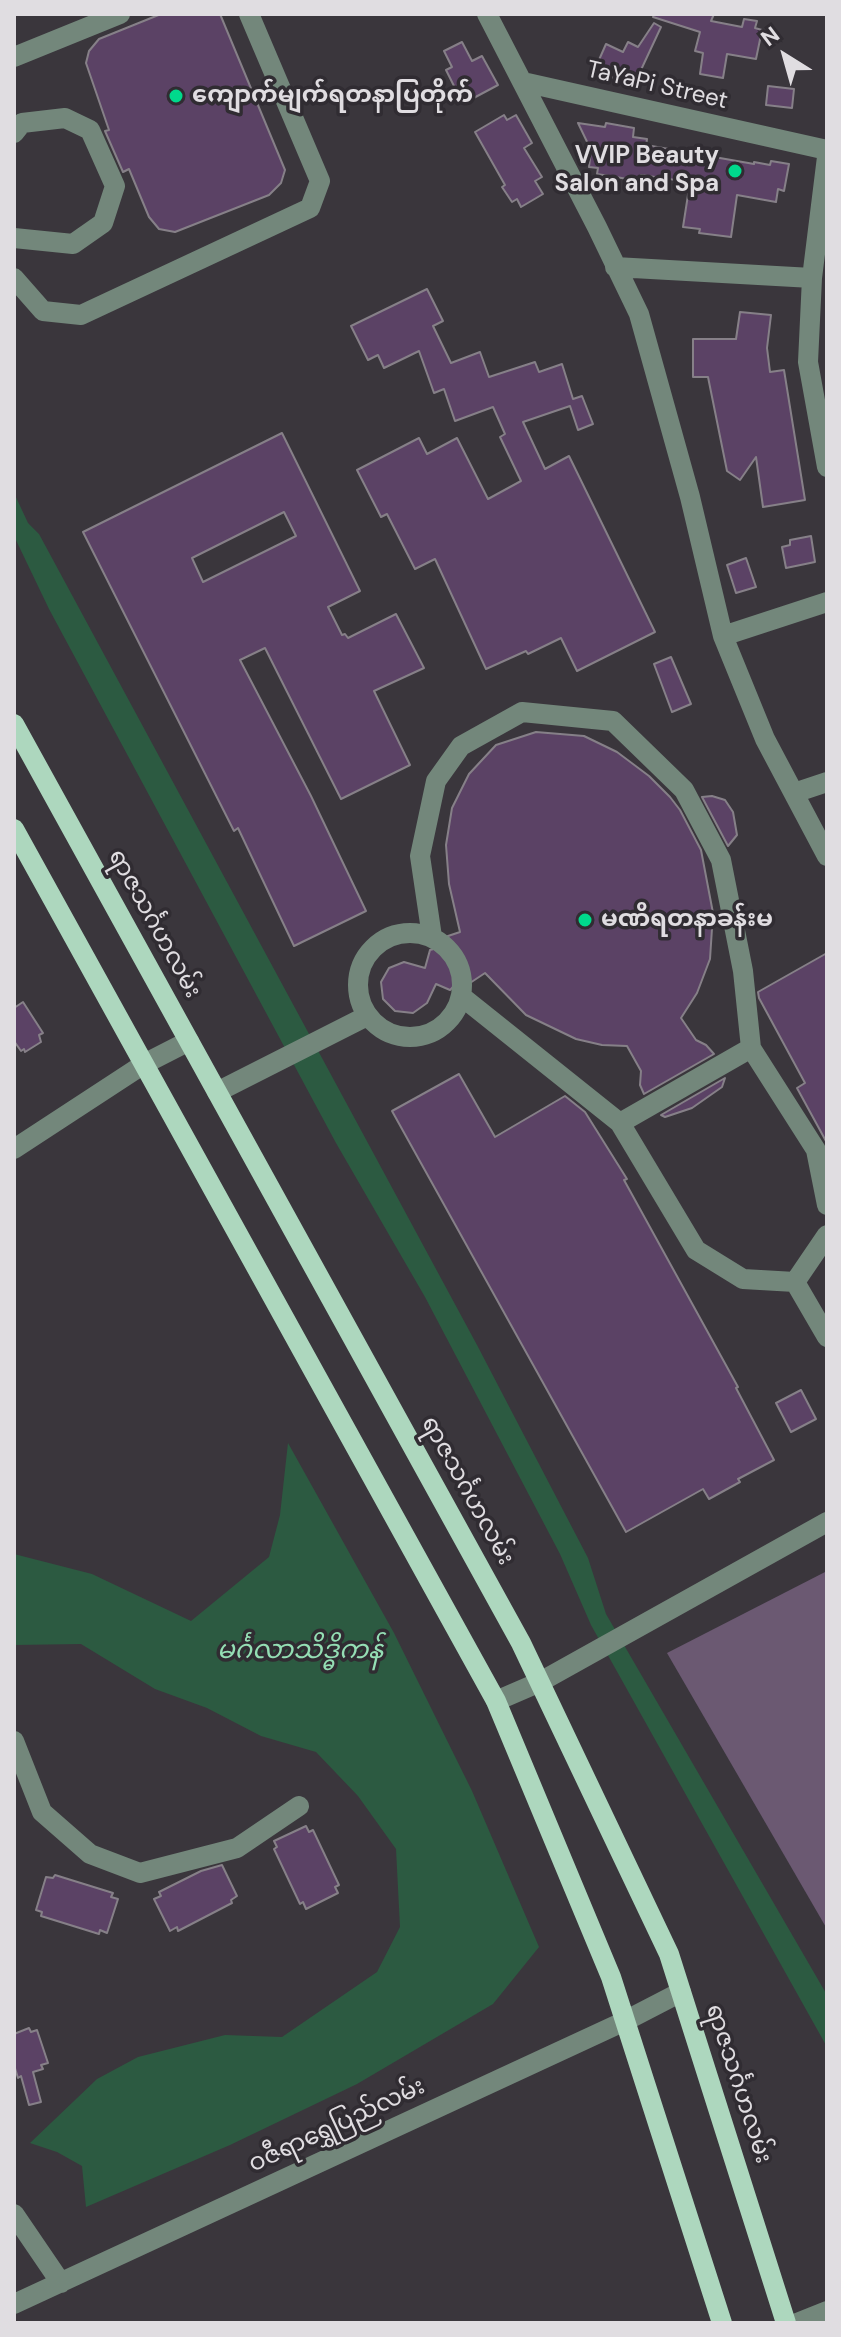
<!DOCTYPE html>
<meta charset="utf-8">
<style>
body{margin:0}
#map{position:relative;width:841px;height:2337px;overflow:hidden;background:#3a363c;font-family:"DM Sans",sans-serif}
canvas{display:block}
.frame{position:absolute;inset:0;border:16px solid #e0dde1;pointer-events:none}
.north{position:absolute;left:745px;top:16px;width:80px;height:80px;-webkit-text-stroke:6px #302c32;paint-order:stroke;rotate:323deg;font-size:22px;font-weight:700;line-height:32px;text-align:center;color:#e0dde1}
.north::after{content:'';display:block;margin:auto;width:28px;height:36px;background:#e0dde1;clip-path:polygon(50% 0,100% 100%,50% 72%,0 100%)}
</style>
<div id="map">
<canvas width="841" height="2337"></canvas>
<div class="frame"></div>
<div class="north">N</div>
</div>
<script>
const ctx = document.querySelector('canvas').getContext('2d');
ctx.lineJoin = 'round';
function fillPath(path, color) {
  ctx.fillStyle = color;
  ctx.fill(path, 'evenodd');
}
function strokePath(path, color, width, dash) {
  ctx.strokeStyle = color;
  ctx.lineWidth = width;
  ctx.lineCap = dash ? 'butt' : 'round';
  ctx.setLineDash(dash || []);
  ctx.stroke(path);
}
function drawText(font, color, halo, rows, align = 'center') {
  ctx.font = font + ' "DM Sans","Noto Sans Myanmar",sans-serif';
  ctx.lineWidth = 7;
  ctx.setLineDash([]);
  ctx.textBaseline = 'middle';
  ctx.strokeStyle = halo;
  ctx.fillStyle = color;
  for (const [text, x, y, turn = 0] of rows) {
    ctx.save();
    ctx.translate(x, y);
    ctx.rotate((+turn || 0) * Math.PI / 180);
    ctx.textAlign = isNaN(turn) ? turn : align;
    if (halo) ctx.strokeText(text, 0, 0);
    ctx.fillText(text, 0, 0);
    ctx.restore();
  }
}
fillPath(new Path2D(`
 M 827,1571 L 827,1929 L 667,1653 Z`), '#6b5972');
fillPath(new Path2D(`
 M 14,493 L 28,523 L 39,534 L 477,1345 L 588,1558 L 606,1614 L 827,1995 L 827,2047 L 591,1625 L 560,1554 L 425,1297 L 336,1143 L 49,609 L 14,536 Z
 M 288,1443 L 394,1633 L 472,1791 L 539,1947 L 493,2004 L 357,2084 L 230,2145 L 86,2207 L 82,2166 L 57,2152 L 30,2143 L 97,2079 L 138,2057 L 225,2035 L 282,2037 L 377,1972 L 400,1927 L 396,1849 L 358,1796 L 316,1752 L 261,1736 L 207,1708 L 155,1689 L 81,1644 L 14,1645 L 14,1554 L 92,1574 L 191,1621 L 269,1557 L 280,1515 Z`), '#2c5a41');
const building = new Path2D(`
 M 161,14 L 220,14 L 285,170 L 281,183 L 269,195 L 175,232 L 159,229 L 149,217 L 129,169 L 123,172 L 105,131 L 109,130 L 86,63 L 89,51 L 99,39 Z
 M 654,14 L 714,14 L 711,21 L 742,27 L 744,19 L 757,21 L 755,28 L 762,30 L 756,59 L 727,54 L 723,78 L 700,74 L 703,53 L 695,51 L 700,32 L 653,17 Z
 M 654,23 L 661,27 L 633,87 L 595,69 L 606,44 L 623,52 L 628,42 L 638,47 Z
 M 462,42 L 472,61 L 482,56 L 498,85 L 468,101 L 462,90 L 457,92 L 446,70 L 452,67 L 444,51 Z
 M 768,86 L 794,89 L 792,108 L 766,105 Z
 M 504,115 L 507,120 L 516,115 L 532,143 L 524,148 L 542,177 L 535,181 L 543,194 L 521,207 L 517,199 L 512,202 L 502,187 L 505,185 L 475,132 Z
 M 578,123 L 605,127 L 606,123 L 634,128 L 633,137 L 647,139 L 646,145 L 754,164 L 754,162 L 770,165 L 771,161 L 789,164 L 784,191 L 778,189 L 776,202 L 737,195 L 731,237 L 699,233 L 700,229 L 683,227 L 690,182 L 641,175 L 640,181 L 597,174 L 598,168 L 589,167 L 591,150 Z
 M 427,289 L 443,321 L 433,326 L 451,363 L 480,352 L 489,377 L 535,362 L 539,372 L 562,364 L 573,399 L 582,396 L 593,424 L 578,430 L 570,406 L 523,422 L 545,469 L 569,456 L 655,632 L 577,671 L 561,638 L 528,654 L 526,651 L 486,669 L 435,559 L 415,569 L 387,514 L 381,517 L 357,470 L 419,438 L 427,454 L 457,438 L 488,499 L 521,481 L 500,437 L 505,434 L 493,407 L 455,421 L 444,389 L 434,393 L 419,351 L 384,368 L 378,355 L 368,360 L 351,326 Z
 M 740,312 L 771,315 L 767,348 L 770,372 L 784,370 L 805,500 L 763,507 L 756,457 L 740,480 L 727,471 L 708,377 L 693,377 L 693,339 L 736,339 Z
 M 282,433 L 360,591 L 328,607 L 342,635 L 345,634 L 348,638 L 396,614 L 424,668 L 374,691 L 410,765 L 341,799 L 265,648 L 240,660 L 311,796 L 366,911 L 294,946 L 238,828 L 234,831 L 83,532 ZM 284,512 L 296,536 L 203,582 L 192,558 Z
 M 811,536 L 815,562 L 786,568 L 782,547 L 790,545 L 790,540 Z
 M 746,558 L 756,587 L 736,593 L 727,565 Z
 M 671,657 L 691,704 L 672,712 L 654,664 Z
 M 536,732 L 584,736 L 617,752 L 649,776 L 670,797 L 680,810 L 701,850 L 713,913 L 710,959 L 697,993 L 681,1018 L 696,1040 L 706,1045 L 714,1054 L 644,1094 L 640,1085 L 641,1071 L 627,1046 L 602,1045 L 576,1039 L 526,1015 L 485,973 L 467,985 L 456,984 L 450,990 L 436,984 L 427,1003 L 413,1013 L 395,1011 L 383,999 L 381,982 L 389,968 L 404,962 L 425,968 L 430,950 L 441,947 L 445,937 L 460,932 L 449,884 L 446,845 L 452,808 L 469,774 L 496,745 Z
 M 712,796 L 725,800 L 733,812 L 737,835 L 728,846 L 702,797 Z
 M 827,953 L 827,1143 L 797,1088 L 805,1083 L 759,998 L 758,992 Z
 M 23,1002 L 43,1033 L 39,1035 L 41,1042 L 25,1052 L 24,1049 L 21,1051 L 14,1041 L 14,1008 Z
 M 459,1074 L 495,1137 L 565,1096 L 585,1112 L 627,1179 L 624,1180 L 738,1387 L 736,1388 L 774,1460 L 738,1479 L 740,1482 L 709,1499 L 703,1489 L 626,1532 L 392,1111 Z
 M 725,1078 L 722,1087 L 692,1108 L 665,1117 L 661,1115 Z
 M 801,1390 L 816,1419 L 791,1432 L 776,1403 Z
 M 306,1826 L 309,1832 L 313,1830 L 339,1885 L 335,1887 L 338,1893 L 306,1909 L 303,1902 L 300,1904 L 274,1849 L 277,1847 L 274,1841 Z
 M 222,1865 L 237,1896 L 231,1900 L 232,1903 L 178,1931 L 177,1927 L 170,1931 L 154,1899 L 161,1896 L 159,1892 L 201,1871 Z
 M 55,1875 L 113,1893 L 111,1897 L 118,1899 L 107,1933 L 100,1930 L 99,1934 L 41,1916 L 42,1912 L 36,1910 L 46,1877 L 53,1878 Z
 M 29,2028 L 31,2032 L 37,2030 L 48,2063 L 41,2065 L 43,2069 L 33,2072 L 41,2102 L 29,2105 L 21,2076 L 18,2078 L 14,2065 L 14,2034 Z`);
fillPath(building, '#5b4265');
strokePath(building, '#868088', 2);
strokePath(new Path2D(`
 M 487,14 L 597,227 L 639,314 L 690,497 L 723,636 L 765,739 L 827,856
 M 14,57 L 120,14
 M 523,82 L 827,150
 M 14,133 L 22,123 L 65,118 L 90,130 L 115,186 L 103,223 L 73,244 L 14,238
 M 827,157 L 812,278 L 808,362 L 827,467
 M 615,267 L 812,278
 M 14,278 L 43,311 L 81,315 L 310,208 L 320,181 L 249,14
 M 723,636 L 827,602
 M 794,793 L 827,782
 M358 985a52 52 0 1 1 104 0a52 52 0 1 1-104 0Z
 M 432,937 L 420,856 L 436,781 L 461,746 L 522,712 L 613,721 L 684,790 L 721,860 L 743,971 L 751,1048 L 620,1123 L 461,996
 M 751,1048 L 816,1150 L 827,1205
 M 217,1092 L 367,1016
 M 620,1123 L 696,1250 L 743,1279 L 795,1282
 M 14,1149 L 144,1064 L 189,1041
 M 795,1282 L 827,1337
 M 795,1282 L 827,1235
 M 496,1701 L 540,1682 L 827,1522
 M 14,1741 L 42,1812 L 90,1854 L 140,1873 L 237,1848 L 299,1806
 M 14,2214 L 61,2283
 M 14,2304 L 625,2021 L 681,1992
 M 797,2323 L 827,2311`), '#73877b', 20);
strokePath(new Path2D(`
 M 14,724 L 521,1643 L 669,1954 L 786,2323
 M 14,829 L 496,1701 L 611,1977 L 722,2323`), '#add7be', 20);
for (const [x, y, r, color] of [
 [176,96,8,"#00d98c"],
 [735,171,8,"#00d98c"],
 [585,920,8,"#00d98c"]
]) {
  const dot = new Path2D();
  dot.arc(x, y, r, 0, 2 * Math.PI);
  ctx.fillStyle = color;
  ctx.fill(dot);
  strokePath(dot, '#302c32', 3);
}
drawText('24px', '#e0dde1', '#302c32', [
 ["TaYaPi Street",657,86,13],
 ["ရာဇသင်္ဂဟလမ်း",154,924,61],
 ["ရာဇသင်္ဂဟလမ်း",467,1491,61],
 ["ရာဇသင်္ဂဟလမ်း",738,2084,72],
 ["ဝဇီရာရွှေပြည်လမ်း",337,2126,-25]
]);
drawText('bold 24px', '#e0dde1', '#302c32', [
 ["ကျောက်မျက်ရတနာပြတိုက်",192,96],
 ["VVIP Beauty",719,157,"right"],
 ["Salon and Spa",719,185,"right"],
 ["မဏိရတနာခန်းမ",601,920]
], 'left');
drawText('italic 26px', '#94deb4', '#302c32', [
 ["မင်္ဂလာသိဒ္ဓိကန်",300,1651]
]);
</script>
